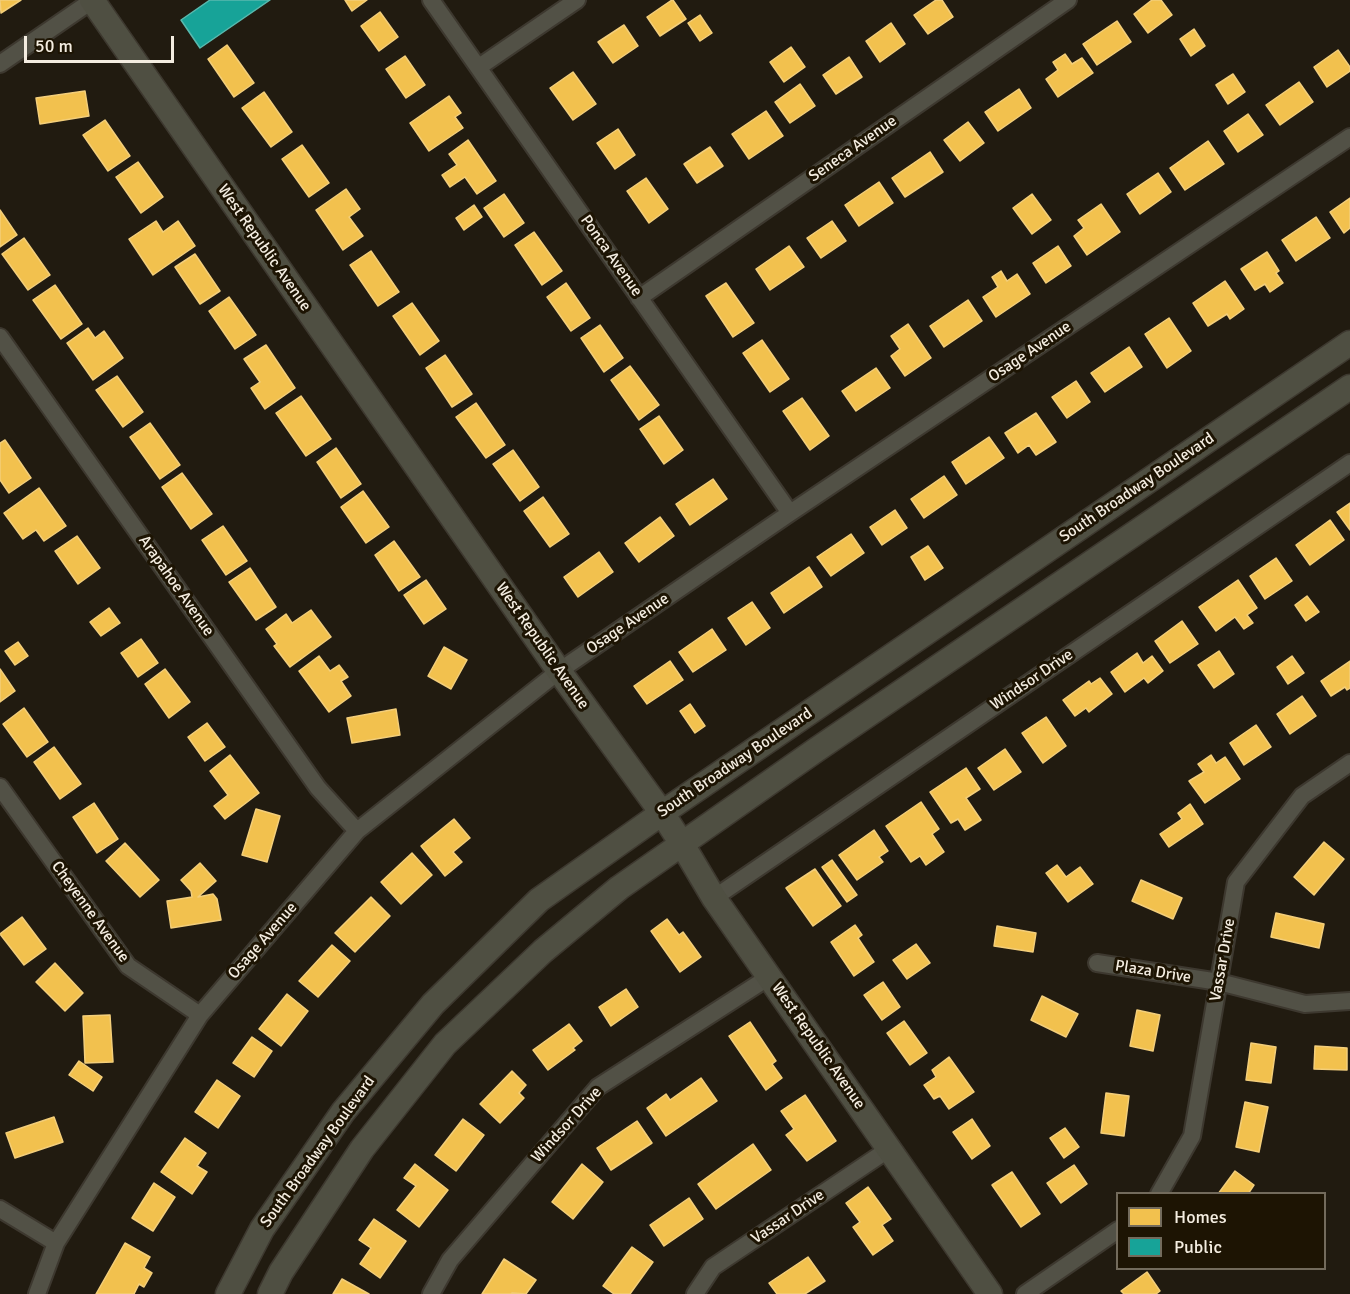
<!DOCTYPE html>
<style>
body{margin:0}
#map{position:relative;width:1350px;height:1294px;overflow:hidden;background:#211b10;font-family:Signika,sans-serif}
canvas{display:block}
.legend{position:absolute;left:1116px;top:1192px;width:210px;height:78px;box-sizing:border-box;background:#1d1403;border:2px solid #736b5c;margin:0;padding:8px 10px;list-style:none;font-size:18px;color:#f4ede1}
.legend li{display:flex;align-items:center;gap:12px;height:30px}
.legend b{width:30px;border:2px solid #736b5c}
.scale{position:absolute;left:24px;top:36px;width:150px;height:27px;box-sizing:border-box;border:3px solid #f4ede1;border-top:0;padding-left:8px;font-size:18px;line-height:21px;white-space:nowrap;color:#f4ede1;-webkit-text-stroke:4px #1d1403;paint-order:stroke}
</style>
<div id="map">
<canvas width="1350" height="1294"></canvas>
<ul class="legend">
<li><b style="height:16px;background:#f2c14e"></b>Homes</li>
<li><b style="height:16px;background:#17a398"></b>Public</li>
</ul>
<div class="scale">50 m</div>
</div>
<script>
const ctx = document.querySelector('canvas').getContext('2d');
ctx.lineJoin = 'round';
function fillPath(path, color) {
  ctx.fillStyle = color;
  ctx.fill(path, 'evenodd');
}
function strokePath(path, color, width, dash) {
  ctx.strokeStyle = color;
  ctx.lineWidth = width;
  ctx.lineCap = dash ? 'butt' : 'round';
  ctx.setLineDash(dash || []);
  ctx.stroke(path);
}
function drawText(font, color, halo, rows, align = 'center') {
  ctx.font = font + ' Signika,sans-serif';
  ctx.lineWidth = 6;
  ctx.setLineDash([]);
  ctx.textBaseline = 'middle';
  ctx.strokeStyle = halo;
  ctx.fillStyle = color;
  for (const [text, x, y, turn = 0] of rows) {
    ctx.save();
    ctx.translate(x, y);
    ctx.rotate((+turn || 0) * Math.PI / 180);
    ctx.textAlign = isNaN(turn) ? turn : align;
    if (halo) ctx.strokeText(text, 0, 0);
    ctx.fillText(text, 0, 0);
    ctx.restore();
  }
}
const homes = new Path2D(`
 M 0,0 L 21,0 L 1,13 Z
 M 345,0 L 367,0 L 352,11 Z
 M 672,0 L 673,0 L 686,19 L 660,36 L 647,17 Z
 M 936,0 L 942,0 L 953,17 L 928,34 L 914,15 Z
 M 1152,0 L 1161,0 L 1172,15 L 1148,33 L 1134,14 Z
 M 380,12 L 398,37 L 379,51 L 361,26 Z
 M 700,15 L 712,33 L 700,41 L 688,23 Z
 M 1117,21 L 1131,42 L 1097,65 L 1083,44 Z
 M 891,23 L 905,44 L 880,62 L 866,41 Z
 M 624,25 L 638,46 L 613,63 L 598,42 Z
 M 1194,29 L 1205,46 L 1191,56 L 1180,39 Z
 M 227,45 L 254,83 L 234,97 L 208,59 Z
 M 791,47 L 805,67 L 784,82 L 770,62 Z
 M 1338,50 L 1350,67 L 1350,71 L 1327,87 L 1314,67 Z
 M 1065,54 L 1072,64 L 1082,58 L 1093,73 L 1058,97 L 1046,79 L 1058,70 L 1053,62 Z
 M 405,56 L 425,85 L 406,98 L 386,69 Z
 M 849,57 L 862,77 L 836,94 L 823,75 Z
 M 573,72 L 596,104 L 573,120 L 550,88 Z
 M 1233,74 L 1245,92 L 1228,104 L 1216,85 Z
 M 1299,82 L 1313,102 L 1280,125 L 1266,105 Z
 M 800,84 L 815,106 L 790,123 L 775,102 Z
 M 1019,89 L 1031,108 L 998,131 L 985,112 Z
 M 85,91 L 89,116 L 40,124 L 36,98 Z
 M 264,92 L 292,132 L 271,147 L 242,108 Z
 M 449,96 L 461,113 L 455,117 L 463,128 L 429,151 L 410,123 Z
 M 766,111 L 783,136 L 749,159 L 732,134 Z
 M 1248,114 L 1263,135 L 1238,152 L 1224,131 Z
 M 105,120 L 130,156 L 108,171 L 83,135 Z
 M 968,122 L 984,143 L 960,161 L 944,140 Z
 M 618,129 L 635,155 L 615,169 L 597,143 Z
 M 468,140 L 496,181 L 477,194 L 465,177 L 450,187 L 442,175 L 457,165 L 449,154 Z
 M 1208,141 L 1224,164 L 1185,190 L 1170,168 Z
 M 302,145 L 329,183 L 309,197 L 282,159 Z
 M 710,147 L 723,166 L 697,183 L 684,164 Z
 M 930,152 L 943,172 L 905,197 L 892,178 Z
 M 138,162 L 163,197 L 141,213 L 116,177 Z
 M 1158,173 L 1171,192 L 1140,214 L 1127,194 Z
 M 646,178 L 668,209 L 649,223 L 627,191 Z
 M 879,182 L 893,203 L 859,226 L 845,205 Z
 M 346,189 L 360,209 L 349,217 L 363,236 L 343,250 L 316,210 Z
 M 504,194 L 524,223 L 504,237 L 484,208 Z
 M 1032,194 L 1051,220 L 1032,234 L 1013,208 Z
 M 1350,198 L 1350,228 L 1344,233 L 1330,212 Z
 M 1101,204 L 1120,232 L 1087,255 L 1074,236 L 1084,228 L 1078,220 Z
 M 474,205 L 482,217 L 464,230 L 456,218 Z
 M 0,210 L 17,235 L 0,247 Z
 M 1316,217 L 1330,238 L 1296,261 L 1282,240 Z
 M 156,221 L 163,232 L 178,221 L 195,246 L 153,275 L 129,239 Z
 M 832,221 L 846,241 L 821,258 L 807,238 Z
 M 534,232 L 562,271 L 542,285 L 515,245 Z
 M 24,238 L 50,275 L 28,290 L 2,254 Z
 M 789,246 L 804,267 L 770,290 L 756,269 Z
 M 1058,246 L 1071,266 L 1046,283 L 1033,263 Z
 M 371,251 L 399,292 L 378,306 L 350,265 Z
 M 1267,252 L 1279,271 L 1276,273 L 1283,283 L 1270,292 L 1265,284 L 1255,290 L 1241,269 Z
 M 195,254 L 220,291 L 200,304 L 175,267 Z
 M 1001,271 L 1007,281 L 1017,274 L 1030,294 L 996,317 L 983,297 L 998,287 L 992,277 Z
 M 1225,281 L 1244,309 L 1230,319 L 1227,314 L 1208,326 L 1193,303 Z
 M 566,283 L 590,318 L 571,331 L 547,297 Z
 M 726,283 L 754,323 L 733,337 L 706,296 Z
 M 55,285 L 82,324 L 61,339 L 33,300 Z
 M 229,297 L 256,335 L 235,349 L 209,311 Z
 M 968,300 L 982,321 L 944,347 L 930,326 Z
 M 412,303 L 439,341 L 420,355 L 393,316 Z
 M 1169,318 L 1191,351 L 1167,368 L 1145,334 Z
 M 908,324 L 931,358 L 905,376 L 891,356 L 900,349 L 891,336 Z
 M 600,325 L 623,358 L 604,372 L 581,338 Z
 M 88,328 L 95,338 L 104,331 L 123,358 L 93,380 L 67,343 Z
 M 762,340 L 789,379 L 770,392 L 743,353 Z
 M 266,345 L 295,388 L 265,409 L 251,388 L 260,382 L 244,359 Z
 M 1129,347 L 1142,367 L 1105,392 L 1091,373 Z
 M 445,355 L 472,394 L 452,407 L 426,368 Z
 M 630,366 L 659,405 L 639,420 L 611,380 Z
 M 876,368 L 890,388 L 856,411 L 842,391 Z
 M 117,376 L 143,412 L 123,427 L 96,390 Z
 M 1076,381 L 1090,402 L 1067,418 L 1052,397 Z
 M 301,396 L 331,439 L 306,456 L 276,413 Z
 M 802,398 L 829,436 L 810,450 L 783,411 Z
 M 476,403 L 505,445 L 486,458 L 456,417 Z
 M 1036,413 L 1056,442 L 1036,455 L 1029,445 L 1018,453 L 1005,433 Z
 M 659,416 L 683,450 L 664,464 L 640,429 Z
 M 150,423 L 180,465 L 160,479 L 130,437 Z
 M 989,437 L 1004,458 L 966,484 L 952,462 Z
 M 5,440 L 31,478 L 9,493 L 0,480 L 0,443 Z
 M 336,448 L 361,484 L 341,498 L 317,462 Z
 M 513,450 L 539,487 L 520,501 L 493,464 Z
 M 182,473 L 212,514 L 191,529 L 162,487 Z
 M 944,476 L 957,495 L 924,518 L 911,499 Z
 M 713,479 L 727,499 L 690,525 L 676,504 Z
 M 39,488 L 66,526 L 44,541 L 36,530 L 23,539 L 4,513 Z
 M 363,491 L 389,527 L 366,543 L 341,507 Z
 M 543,497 L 569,534 L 550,547 L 524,511 Z
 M 1350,503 L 1350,530 L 1337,512 Z
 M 895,510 L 907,528 L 882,545 L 870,527 Z
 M 660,517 L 674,536 L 639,562 L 625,543 Z
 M 1330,520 L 1344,540 L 1310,565 L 1296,545 Z
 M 223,526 L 247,561 L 226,575 L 202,540 Z
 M 851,534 L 864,553 L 831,576 L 817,557 Z
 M 77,536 L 100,568 L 78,584 L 55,551 Z
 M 394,541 L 420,577 L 399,591 L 375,555 Z
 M 928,546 L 943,568 L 925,580 L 911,557 Z
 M 599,552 L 613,572 L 578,597 L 564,577 Z
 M 1276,558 L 1292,581 L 1265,599 L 1250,576 Z
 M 809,567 L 822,587 L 784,613 L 771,593 Z
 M 250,568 L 276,607 L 256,620 L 229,582 Z
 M 426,580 L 446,609 L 424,624 L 404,595 Z
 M 1238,580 L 1257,608 L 1247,615 L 1253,623 L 1244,629 L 1235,617 L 1216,631 L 1199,607 Z
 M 1307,596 L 1319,612 L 1306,621 L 1295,605 Z
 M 752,602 L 770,628 L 746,645 L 728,618 Z
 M 109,608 L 120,623 L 101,636 L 90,622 Z
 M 311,610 L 331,637 L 290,667 L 274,646 L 277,644 L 266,629 L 286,614 L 292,623 Z
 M 1182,621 L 1198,644 L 1170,663 L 1155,641 Z
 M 712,629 L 726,650 L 693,672 L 679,652 Z
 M 141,639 L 158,663 L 138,677 L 121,653 Z
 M 18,642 L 28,656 L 15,665 L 5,651 Z
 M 444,647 L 467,660 L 451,689 L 428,676 Z
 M 1219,651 L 1234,674 L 1214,688 L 1198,665 Z
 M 1137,653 L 1143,663 L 1152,656 L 1163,671 L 1148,683 L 1144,678 L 1125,692 L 1111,672 Z
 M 319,656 L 330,671 L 339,665 L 348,677 L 341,681 L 351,696 L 329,712 L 299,671 Z
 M 1292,656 L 1304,673 L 1288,684 L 1277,667 Z
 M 670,661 L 683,680 L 647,704 L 634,686 Z
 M 1350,661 L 1350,688 L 1347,690 L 1345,687 L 1331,696 L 1321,681 Z
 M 0,669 L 15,691 L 0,702 Z
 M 165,669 L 190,702 L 169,718 L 145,684 Z
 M 1100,678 L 1112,694 L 1089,712 L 1086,708 L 1075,716 L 1063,700 L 1089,681 L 1091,684 Z
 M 1302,696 L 1316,716 L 1290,734 L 1277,714 Z
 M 690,704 L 705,726 L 695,733 L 680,711 Z
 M 24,708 L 48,742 L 27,757 L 3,724 Z
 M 396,709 L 400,735 L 352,743 L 347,718 Z
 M 1046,717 L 1066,746 L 1043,763 L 1022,733 Z
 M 207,723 L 225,747 L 205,761 L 188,737 Z
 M 1256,725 L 1271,747 L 1244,765 L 1230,743 Z
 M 54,747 L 81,784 L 60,799 L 34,762 Z
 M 1005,749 L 1021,772 L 994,790 L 978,768 Z
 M 230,755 L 259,793 L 225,819 L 214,806 L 228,795 L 210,771 Z
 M 1211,755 L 1216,763 L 1225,757 L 1240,779 L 1205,803 L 1189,781 L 1204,772 L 1198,764 Z
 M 966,768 L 980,789 L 966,798 L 981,820 L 965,830 L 958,819 L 951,823 L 930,792 Z
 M 921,802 L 939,829 L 932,834 L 944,852 L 926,865 L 920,856 L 911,862 L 886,826 Z
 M 94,803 L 118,839 L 97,853 L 73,817 Z
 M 1190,804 L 1203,824 L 1169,847 L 1160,834 L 1182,819 L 1178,813 Z
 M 256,809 L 280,816 L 267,862 L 242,855 Z
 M 454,819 L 470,838 L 453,852 L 462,862 L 445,876 L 421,846 Z
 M 874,830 L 888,851 L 879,857 L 883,862 L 857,880 L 839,855 Z
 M 1324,842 L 1344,859 L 1314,895 L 1294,877 Z
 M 125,843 L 159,880 L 140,897 L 106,861 Z
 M 412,853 L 432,875 L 401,904 L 381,882 Z
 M 832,860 L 857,895 L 847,902 L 822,867 Z
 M 200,863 L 216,881 L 198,897 L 213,894 L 217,899 L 221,920 L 171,928 L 167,901 L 192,897 L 191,891 L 181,880 Z
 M 1057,865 L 1066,877 L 1080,867 L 1093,884 L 1068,902 L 1046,873 Z
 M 815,869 L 841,906 L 813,926 L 786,888 Z
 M 1141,880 L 1182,898 L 1173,919 L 1132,901 Z
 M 371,897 L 390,916 L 355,952 L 335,933 Z
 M 1276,913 L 1324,924 L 1319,948 L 1271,937 Z
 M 22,917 L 46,949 L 24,965 L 0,934 Z
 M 667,919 L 679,935 L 683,932 L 701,957 L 680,972 L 651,931 Z
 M 855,925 L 862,935 L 858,938 L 874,962 L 854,976 L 831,942 Z
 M 997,926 L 1036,933 L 1033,952 L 994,946 Z
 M 916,944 L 930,963 L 907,979 L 893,960 Z
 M 332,945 L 350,961 L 318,997 L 299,981 Z
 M 55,963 L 83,993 L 65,1011 L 36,982 Z
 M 883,982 L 900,1007 L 882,1020 L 864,995 Z
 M 626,989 L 638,1007 L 611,1026 L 599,1007 Z
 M 287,994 L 308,1011 L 281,1046 L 259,1029 Z
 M 1042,996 L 1078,1014 L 1066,1037 L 1031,1020 Z
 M 1137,1010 L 1160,1015 L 1153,1051 L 1130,1046 Z
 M 110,1015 L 113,1062 L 85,1063 L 83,1016 Z
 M 904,1021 L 927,1053 L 910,1065 L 887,1033 Z
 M 750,1022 L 776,1061 L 772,1064 L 782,1078 L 766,1090 L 729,1036 Z
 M 569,1024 L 582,1041 L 573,1048 L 575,1050 L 548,1070 L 533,1050 Z
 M 252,1037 L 272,1051 L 254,1077 L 233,1063 Z
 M 1251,1043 L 1276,1047 L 1271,1083 L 1246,1080 Z
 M 1315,1046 L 1347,1048 L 1347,1070 L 1314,1069 Z
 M 949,1057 L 974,1092 L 949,1109 L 940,1096 L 934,1099 L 924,1085 L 936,1077 L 932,1070 Z
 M 79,1061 L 102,1077 L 93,1091 L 69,1075 Z
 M 512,1071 L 526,1085 L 519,1093 L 524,1098 L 500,1123 L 480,1104 Z
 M 701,1078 L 717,1101 L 666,1136 L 647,1108 L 666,1094 L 670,1100 Z
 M 217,1080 L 240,1096 L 218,1128 L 195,1112 Z
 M 1106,1093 L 1129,1096 L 1124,1136 L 1101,1133 Z
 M 805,1095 L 836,1141 L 807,1161 L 786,1135 L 794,1129 L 781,1111 Z
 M 1245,1102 L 1268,1107 L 1259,1152 L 1236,1147 Z
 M 54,1117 L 63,1142 L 15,1158 L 6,1133 Z
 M 463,1119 L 484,1135 L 456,1171 L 435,1155 Z
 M 972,1119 L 990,1146 L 972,1159 L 953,1132 Z
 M 637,1121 L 652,1143 L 611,1170 L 597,1148 Z
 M 1065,1128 L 1079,1147 L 1064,1158 L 1050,1138 Z
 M 185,1138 L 206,1153 L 197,1166 L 207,1172 L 192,1194 L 161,1172 Z
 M 753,1144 L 771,1170 L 716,1209 L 698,1184 Z
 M 415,1164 L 448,1190 L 419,1227 L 397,1210 L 416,1186 L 404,1178 Z
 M 582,1164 L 603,1182 L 573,1219 L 552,1202 Z
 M 1074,1165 L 1087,1184 L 1061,1203 L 1047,1183 Z
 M 1235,1171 L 1254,1185 L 1248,1194 L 1218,1194 Z
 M 1012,1172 L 1040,1214 L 1021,1227 L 992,1185 Z
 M 154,1183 L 175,1197 L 153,1231 L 132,1218 Z
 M 868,1187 L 891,1219 L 882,1225 L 893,1241 L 873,1255 L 853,1227 L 860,1222 L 846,1203 Z
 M 689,1198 L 703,1219 L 664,1246 L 650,1225 Z
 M 374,1219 L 406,1241 L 380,1278 L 360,1264 L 371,1248 L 359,1240 Z
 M 125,1243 L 150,1257 L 144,1268 L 152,1273 L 144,1287 L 139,1284 L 134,1294 L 96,1294 Z
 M 632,1247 L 653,1262 L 630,1294 L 614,1294 L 603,1286 Z
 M 808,1257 L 825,1281 L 805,1294 L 777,1294 L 769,1283 Z
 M 504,1259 L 536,1280 L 526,1294 L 512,1293 L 511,1294 L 482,1294 Z
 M 1147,1272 L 1160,1291 L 1156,1294 L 1124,1294 L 1121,1291 Z
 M 342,1279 L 369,1294 L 333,1294 Z`);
fillPath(homes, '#f2c14e');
strokePath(homes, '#f3ce7a', 1.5);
const public = new Path2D(`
 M 210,0 L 270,0 L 200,48 L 181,20 Z`);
fillPath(public, '#17a398');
strokePath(public, '#59b9ae', 1.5);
const street = new Path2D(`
 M 431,0 L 790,513
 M 0,64 L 93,0
 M 479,67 L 577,0
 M 639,298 L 1068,0
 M 0,337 L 318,788 L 357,831
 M 0,787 L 128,966 L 200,1015
 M 714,898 L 1350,463
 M 1097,963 L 1219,982 L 1305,1004 L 1350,1001
 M 1159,1194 L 1192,1136 L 1236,882 L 1302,796 L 1350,763
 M 0,1209 L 56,1243
 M 37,1294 L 56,1243 L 200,1015 L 357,831 L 559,671 L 790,513 L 1350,137
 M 431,1294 L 450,1260 L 598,1087 L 769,977
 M 695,1294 L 713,1267 L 889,1149
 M 1025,1294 L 1118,1230`);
const secondary = new Path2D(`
 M 92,0 L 559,671 L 662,813 L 682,844 L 714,898 L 990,1294
 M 228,1294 L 262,1229 L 343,1112 L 433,1004 L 539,900 L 662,813 L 1350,343
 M 270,1294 L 281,1272 L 362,1149 L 445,1044 L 543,951 L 619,888 L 816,750 L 1350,387`);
strokePath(street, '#3d382f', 20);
strokePath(secondary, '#3d382f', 27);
strokePath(street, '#525146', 16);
strokePath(secondary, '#4f4f42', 24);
drawText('16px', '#f4ede1', '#1d1403', [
 ["Seneca Avenue",853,149,-35],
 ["West Republic Avenue",264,248,55],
 ["Ponca Avenue",611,256,55],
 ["Osage Avenue",1030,352,-34],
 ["South Broadway Boulevard",1137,488,-34],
 ["Arapahoe Avenue",176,586,55],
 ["Osage Avenue",628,624,-34],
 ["West Republic Avenue",542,646,55],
 ["Windsor Drive",1032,680,-34],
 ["South Broadway Boulevard",735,763,-34],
 ["Cheyenne Avenue",90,912,54],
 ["Osage Avenue",263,941,-49],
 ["Vassar Drive",1223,960,-80],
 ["Plaza Drive",1153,972,9],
 ["West Republic Avenue",818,1046,55],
 ["Windsor Drive",567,1125,-48],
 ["South Broadway Boulevard",318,1152,-54],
 ["Vassar Drive",788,1217,-34]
]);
</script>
